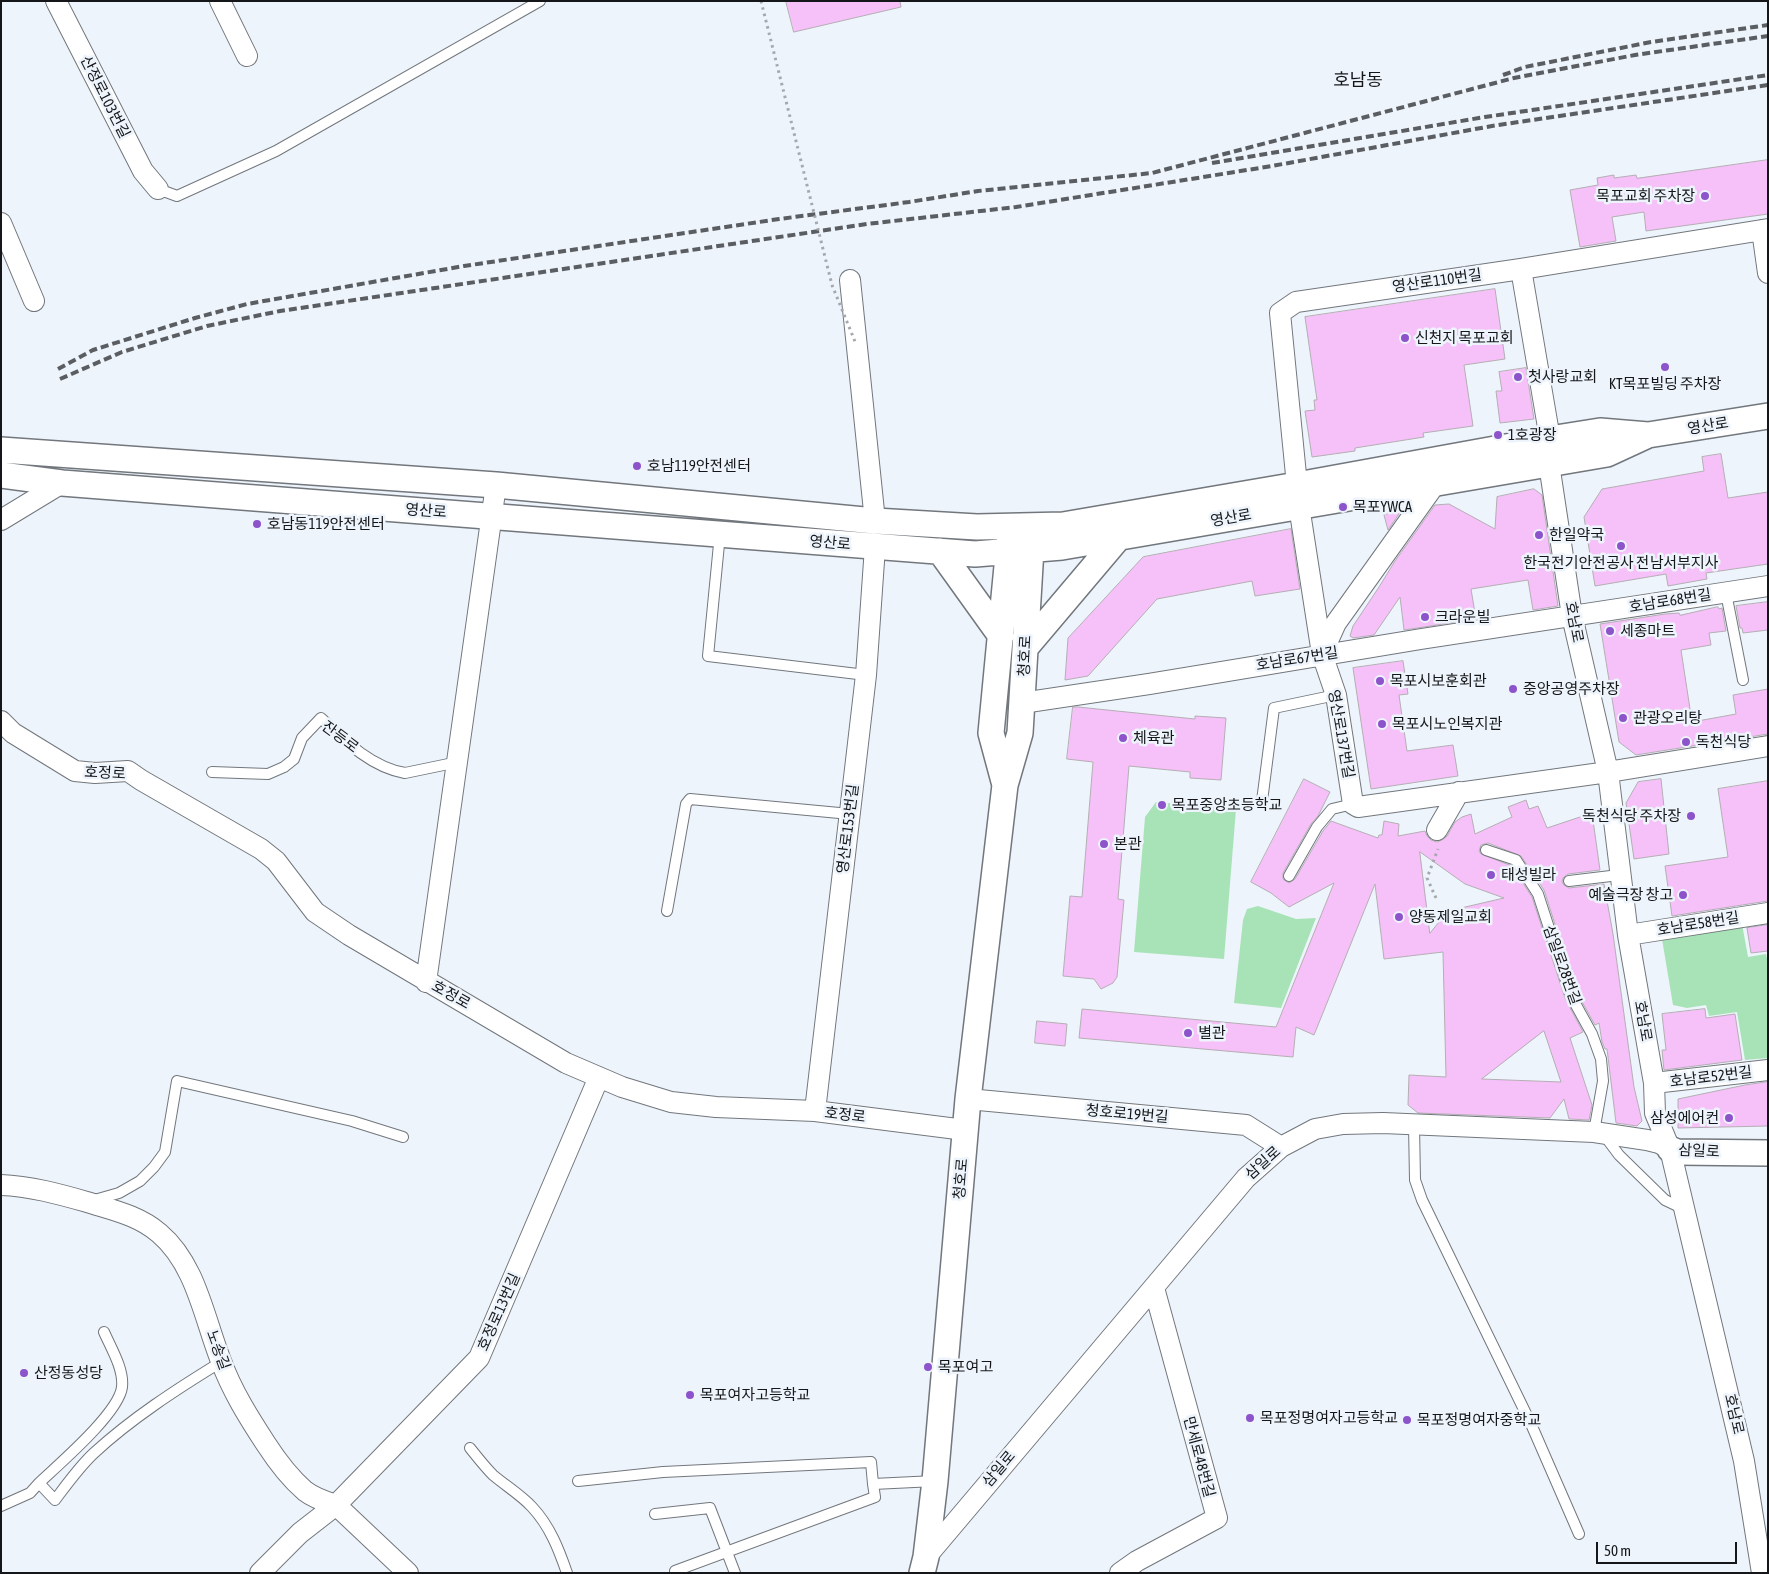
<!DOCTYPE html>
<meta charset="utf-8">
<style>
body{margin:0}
#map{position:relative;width:1769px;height:1574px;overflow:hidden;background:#eef4fb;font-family:"Asap Condensed",sans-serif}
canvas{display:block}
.frame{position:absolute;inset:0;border:2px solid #141619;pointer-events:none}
.scale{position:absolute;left:1596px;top:1542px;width:141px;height:22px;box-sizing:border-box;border:2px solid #141619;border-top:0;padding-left:6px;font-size:15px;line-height:18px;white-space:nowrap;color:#141619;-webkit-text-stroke:4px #eef4fb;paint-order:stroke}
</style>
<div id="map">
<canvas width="1769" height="1574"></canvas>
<div class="frame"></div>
<div class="scale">50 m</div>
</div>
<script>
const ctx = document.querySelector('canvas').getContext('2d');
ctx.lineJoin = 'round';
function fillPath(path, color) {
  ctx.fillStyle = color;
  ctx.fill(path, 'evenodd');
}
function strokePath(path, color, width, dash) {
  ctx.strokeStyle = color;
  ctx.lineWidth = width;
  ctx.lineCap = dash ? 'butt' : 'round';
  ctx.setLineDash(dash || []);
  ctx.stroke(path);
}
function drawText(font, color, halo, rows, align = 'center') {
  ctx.font = font + ' "Asap Condensed","Noto Sans KR",sans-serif';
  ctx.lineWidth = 5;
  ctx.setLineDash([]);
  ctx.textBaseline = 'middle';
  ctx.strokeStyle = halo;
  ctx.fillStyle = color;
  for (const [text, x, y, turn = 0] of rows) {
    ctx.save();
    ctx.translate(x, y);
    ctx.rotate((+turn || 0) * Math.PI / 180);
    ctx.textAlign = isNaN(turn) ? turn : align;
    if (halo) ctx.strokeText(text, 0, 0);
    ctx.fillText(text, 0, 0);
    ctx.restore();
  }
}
fillPath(new Path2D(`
 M 1156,802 L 1236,809 L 1224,959 L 1134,952 L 1145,817 Z
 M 1258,906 L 1296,919 L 1316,918 L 1281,1008 L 1234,1003 L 1243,920 L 1247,909 Z
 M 1742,924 L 1748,957 L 1766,954 L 1768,963 L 1768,1058 L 1745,1060 L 1737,1012 L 1709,1016 L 1706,1005 L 1687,1008 L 1673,1005 L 1662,939 Z`), '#a8e3b7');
const building = new Path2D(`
 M 786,1 L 900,1 L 901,7 L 794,32 Z
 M 1768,160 L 1768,214 L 1646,231 L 1644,212 L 1612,217 L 1616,241 L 1580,247 L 1570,190 L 1598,185 L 1597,178 L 1614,175 L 1614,178 L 1636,175 L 1637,178 Z
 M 1495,289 L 1505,359 L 1464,365 L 1473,426 L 1423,433 L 1424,437 L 1355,448 L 1355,451 L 1312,457 L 1305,411 L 1315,410 L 1314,400 L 1317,400 L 1305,317 Z
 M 1526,368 L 1534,419 L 1500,423 L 1496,391 L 1502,391 L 1499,372 Z
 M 1721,454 L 1728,498 L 1768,492 L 1768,564 L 1706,573 L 1707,579 L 1668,586 L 1666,574 L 1595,586 L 1584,517 L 1602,489 L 1704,471 L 1702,457 Z
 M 1534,489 L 1542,495 L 1558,606 L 1533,610 L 1528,580 L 1471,589 L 1476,619 L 1404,630 L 1400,597 L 1374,635 L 1353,638 L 1350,636 L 1353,626 L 1379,587 L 1395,561 L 1435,505 L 1449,504 L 1495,529 L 1497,497 Z
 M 1401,511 L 1388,530 L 1384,515 Z
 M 1291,529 L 1300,589 L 1255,596 L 1252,581 L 1157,599 L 1088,676 L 1065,680 L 1068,638 L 1143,557 Z
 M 1768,602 L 1768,630 L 1743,633 L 1742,628 L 1740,628 L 1736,606 Z
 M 1718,607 L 1719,609 L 1722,608 L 1726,631 L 1709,633 L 1711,645 L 1681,650 L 1692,722 L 1736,714 L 1733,695 L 1768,689 L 1768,734 L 1636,755 L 1619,742 L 1600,624 L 1665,614 L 1679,613 L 1680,615 Z
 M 1403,661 L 1408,694 L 1399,695 L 1407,751 L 1453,745 L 1458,776 L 1371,789 L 1353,668 Z
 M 1073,707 L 1078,707 L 1195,719 L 1195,716 L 1226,718 L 1221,780 L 1190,778 L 1190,772 L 1129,766 L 1118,899 L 1124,900 L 1117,977 L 1113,983 L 1101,989 L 1094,979 L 1063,976 L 1070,896 L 1082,897 L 1093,762 L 1067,759 Z
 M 1304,779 L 1330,792 L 1318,816 L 1311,824 L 1283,873 L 1283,879 L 1289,883 L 1295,879 L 1323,831 L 1331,821 L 1378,838 L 1379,835 L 1382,835 L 1384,821 L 1399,824 L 1398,836 L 1425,831 L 1427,836 L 1431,840 L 1437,842 L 1442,840 L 1447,836 L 1455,822 L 1462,817 L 1471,814 L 1475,834 L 1512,817 L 1508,807 L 1526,800 L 1529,809 L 1538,806 L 1547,828 L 1592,813 L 1600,870 L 1568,874 L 1563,878 L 1562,882 L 1564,885 L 1569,888 L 1604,884 L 1613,934 L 1634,1087 L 1642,1121 L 1637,1126 L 1616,1123 L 1607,1049 L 1605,1049 L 1602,1042 L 1599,1023 L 1595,1025 L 1577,993 L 1544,890 L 1521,856 L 1488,843 L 1481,845 L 1479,851 L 1481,854 L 1512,866 L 1532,897 L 1565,998 L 1583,1032 L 1570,1038 L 1592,1105 L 1589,1120 L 1569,1119 L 1564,1099 L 1550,1118 L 1418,1113 L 1408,1105 L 1409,1075 L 1446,1077 L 1443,952 L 1384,959 L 1375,884 L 1314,1035 L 1296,1027 L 1293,1057 L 1079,1038 L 1082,1009 L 1276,1027 L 1334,883 L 1289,907 L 1271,893 L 1251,882 ZM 1420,852 L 1465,884 L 1504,898 L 1448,911 L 1430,933 ZM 1544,1031 L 1561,1082 L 1482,1079 Z
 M 1661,779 L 1669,854 L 1634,859 L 1626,803 L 1638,782 Z
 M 1768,781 L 1768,901 L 1672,916 L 1665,866 L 1728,857 L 1718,789 Z
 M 1768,925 L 1768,951 L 1751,953 L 1747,928 Z
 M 1705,1009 L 1706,1018 L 1735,1014 L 1742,1060 L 1664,1070 L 1662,1050 L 1666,1050 L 1662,1014 Z
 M 1037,1021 L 1067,1024 L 1065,1046 L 1035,1043 Z
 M 1768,1082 L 1768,1126 L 1678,1128 L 1678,1099 L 1745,1085 Z`);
fillPath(building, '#f6c0f8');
strokePath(building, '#b4aeb4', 1);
const service = new Path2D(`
 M 158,189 L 177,196 L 276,151 L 540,1
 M 720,534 L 708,656 L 866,675
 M 1726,593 L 1743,680
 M 212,772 L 268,774 L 284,767 L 294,759 L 302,738 L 321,718 C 345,741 371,767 405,773 L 458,762
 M 1262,801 L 1274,708 L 1336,695
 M 1486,850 L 1516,860 L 1538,894 L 1571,996 L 1592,1034 L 1601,1059 L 1603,1081 L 1594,1132
 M 1289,876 L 1317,827 L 1332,809 L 1353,804
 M 1569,881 L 1619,875
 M 667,911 L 686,804 L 690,799 L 850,814
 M 1414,1125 L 1415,1180 L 1422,1200 L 1531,1424 L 1579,1534
 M 1604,1135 L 1619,1155 L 1665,1200 L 1684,1209
 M 91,1201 L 119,1193 L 140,1181 L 154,1167 L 165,1152 L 177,1081 L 352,1121 L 403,1137
 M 104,1332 C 111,1348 124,1369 122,1387 C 119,1413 59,1464 39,1483 L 55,1500 C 67,1484 79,1467 94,1453 C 132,1418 177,1389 221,1362
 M 470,1448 C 478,1458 485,1467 493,1475 C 506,1486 521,1495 532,1507 C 550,1526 559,1550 567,1573
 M 578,1481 L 663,1472 L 871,1462 L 873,1484 L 935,1481
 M 1,1506 L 30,1493 L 39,1483
 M 655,1514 L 710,1508 L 735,1573
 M 675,1571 L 875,1497 L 873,1484`);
const minor = new Path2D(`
 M 56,1 L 143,171 L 158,189
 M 220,1 L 247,56
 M 1,223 L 34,301
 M 1762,230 L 1768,273
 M 1521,269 L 1550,439
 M 850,280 L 875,521
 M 1549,464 L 1572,616 L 1608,772 L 1628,935 L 1654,1083 L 1655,1113 L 1670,1149 L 1744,1461 L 1762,1573
 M 1297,485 L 1280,313 L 1296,302 L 1521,269 L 1768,229
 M 1299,506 L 1322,654 L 1336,695 L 1353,804 L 1358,807 L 1608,772 L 1768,746
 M 1,520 L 62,483
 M 1322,654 L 1336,623 L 1436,483
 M 1022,703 L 1149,684 L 1421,639 L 1768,586
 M 1,721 L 13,733 L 75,771 L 95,773 L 128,771 L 141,780 L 261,849 L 276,861 L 315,912 L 349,935 L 566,1063 L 622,1087 L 671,1102 L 716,1107 L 815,1111 L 965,1130
 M 1437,830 L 1459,792
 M 1628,935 L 1768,913
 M 426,982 L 496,485
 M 1654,1083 L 1768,1070
 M 968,1099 L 1246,1125 L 1281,1147
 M 815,1111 L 866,675 L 875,547
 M 1,1185 C 30,1186 59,1194 87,1202 C 112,1210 138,1215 159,1233 C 196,1264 204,1318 221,1361 C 232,1391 249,1418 266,1444 C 277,1461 290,1478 305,1491 C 314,1498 326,1502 336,1505 L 408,1573
 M 926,1557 L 1246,1178 L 1281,1147 L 1315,1129 L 1343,1124 L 1383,1123 L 1594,1132 L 1647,1140 L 1659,1143 L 1670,1149
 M 260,1573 L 300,1533 L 336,1505 L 479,1358 L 599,1077
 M 1120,1573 L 1137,1561 L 1217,1518 L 1154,1288`);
const tertiary = new Path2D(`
 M 1,450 L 496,485 L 875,521 L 977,527 L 1063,525 L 1297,485 L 1550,439 L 1600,431 L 1648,435 L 1768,416
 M 1,475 L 62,483 L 975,554 L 1062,547 L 1607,454 L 1646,436
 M 940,551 L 1001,636
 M 1026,647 L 1119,537
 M 1005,785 L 991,733 L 1010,535
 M 1670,1149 L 1677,1152 L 1768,1153
 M 922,1573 L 926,1557 L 935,1481 L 968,1099 L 1005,785 L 1020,733 L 1032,532`);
strokePath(service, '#72777d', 12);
strokePath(minor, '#72777d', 22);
strokePath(tertiary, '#72777d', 28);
strokePath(new Path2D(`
 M 1436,898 L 1427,878 L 1438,849`), '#a5a9af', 3, [2.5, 4]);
strokePath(service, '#fff', 10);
strokePath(minor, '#fff', 20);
strokePath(tertiary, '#fff', 25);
strokePath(new Path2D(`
 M 1503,75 L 1525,67 L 1651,42 L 1768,25
 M 1212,163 L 1485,117 L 1768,75
 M 58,369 L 93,350 L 195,318 L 247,304 L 464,266 L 779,219 L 909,202 L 978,191 L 1152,173 L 1514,78 L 1635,55 L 1768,36
 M 60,379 L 122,352 L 207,326 L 280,311 L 867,224 L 1016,207 L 1272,166 L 1492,126 L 1768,85`), '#5a5d61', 4, [8, 4]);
strokePath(new Path2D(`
 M 761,1 L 832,285 L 856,344`), '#a5a9af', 3, [2.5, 4]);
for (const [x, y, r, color] of [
 [1705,196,5,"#8c53cb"],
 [1405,338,5,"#8c53cb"],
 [1665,367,5,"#8c53cb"],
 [1518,377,5,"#8c53cb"],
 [1498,435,5,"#8c53cb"],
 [637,466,5,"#8c53cb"],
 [1343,507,5,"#8c53cb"],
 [257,524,5,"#8c53cb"],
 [1539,535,5,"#8c53cb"],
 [1621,546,5,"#8c53cb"],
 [1425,617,5,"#8c53cb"],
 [1610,631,5,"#8c53cb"],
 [1380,681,5,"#8c53cb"],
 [1513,689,5,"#8c53cb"],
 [1623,718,5,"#8c53cb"],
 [1382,724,5,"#8c53cb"],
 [1123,738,5,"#8c53cb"],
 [1686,742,5,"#8c53cb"],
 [1162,805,5,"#8c53cb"],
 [1691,816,5,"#8c53cb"],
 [1104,844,5,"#8c53cb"],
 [1491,875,5,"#8c53cb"],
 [1683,895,5,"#8c53cb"],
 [1399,917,5,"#8c53cb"],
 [1188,1033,5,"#8c53cb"],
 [1729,1118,5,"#8c53cb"],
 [928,1367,5,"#8c53cb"],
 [24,1373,5,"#8c53cb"],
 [690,1395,5,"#8c53cb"],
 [1250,1418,5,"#8c53cb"],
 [1407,1420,5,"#8c53cb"]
]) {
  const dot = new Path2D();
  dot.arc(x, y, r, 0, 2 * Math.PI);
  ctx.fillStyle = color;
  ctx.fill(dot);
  strokePath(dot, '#eef4fb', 2);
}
drawText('15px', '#141619', '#eef4fb', [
 ["산정로103번길",105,97,63],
 ["영산로110번길",1437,281,-8],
 ["영산로",1708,426,-9],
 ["영산로",426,511,4],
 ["영산로",1231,518,-10],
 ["영산로",830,543,5],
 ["호남로68번길",1670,601,-9],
 ["호남로",1574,622,79],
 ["청호로",1025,656,-87],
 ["호남로67번길",1297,659,-9],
 ["영산로137번길",1341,734,80],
 ["잔등로",340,737,37],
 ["호정로",105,773,3],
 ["영산로153번길",848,829,-83],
 ["호남로58번길",1698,924,-9],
 ["삼일로28번길",1562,965,70],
 ["호정로",451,995,29],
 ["호남로",1643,1021,80],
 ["호남로52번길",1711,1077,-7],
 ["청호로19번길",1127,1114,5],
 ["호정로",845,1115,7],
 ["삼일로",1699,1151,3],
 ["삼일로",1263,1163,-42],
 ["청호로",961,1179,-85],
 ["호정로13번길",499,1312,-66],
 ["노송길",218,1350,70],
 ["호남로",1734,1414,77],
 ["만세로48번길",1199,1457,75],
 ["삼일로",999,1469,-50]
]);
drawText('15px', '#141619', '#eef4fb', [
 ["목포교회 주차장",1695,196,"right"],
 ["신천지 목포교회",1415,338],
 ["첫사랑교회",1528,377],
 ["KT목포빌딩 주차장",1665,384,"center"],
 ["1호광장",1508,435],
 ["호남119안전센터",647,466],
 ["목포YWCA",1353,507],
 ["호남동119안전센터",267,524],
 ["한일약국",1549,535],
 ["한국전기안전공사 전남서부지사",1621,563,"center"],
 ["크라운빌",1435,617],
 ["세종마트",1620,631],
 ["목포시보훈회관",1390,681],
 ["중앙공영주차장",1523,689],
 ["관광오리탕",1633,718],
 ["목포시노인복지관",1392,724],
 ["체육관",1133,738],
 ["독천식당",1696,742],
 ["목포중앙초등학교",1172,805],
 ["독천식당 주차장",1681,816,"right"],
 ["본관",1114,844],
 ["태성빌라",1501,875],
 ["예술극장 창고",1673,895,"right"],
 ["양동제일교회",1409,917],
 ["별관",1198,1033],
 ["삼성에어컨",1719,1118,"right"],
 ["목포여고",938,1367],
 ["산정동성당",34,1373],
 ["목포여자고등학교",700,1395],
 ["목포정명여자고등학교",1260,1418],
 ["목포정명여자중학교",1417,1420]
], 'left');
drawText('18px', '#141619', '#eef4fb', [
 ["호남동",1358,80]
]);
</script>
